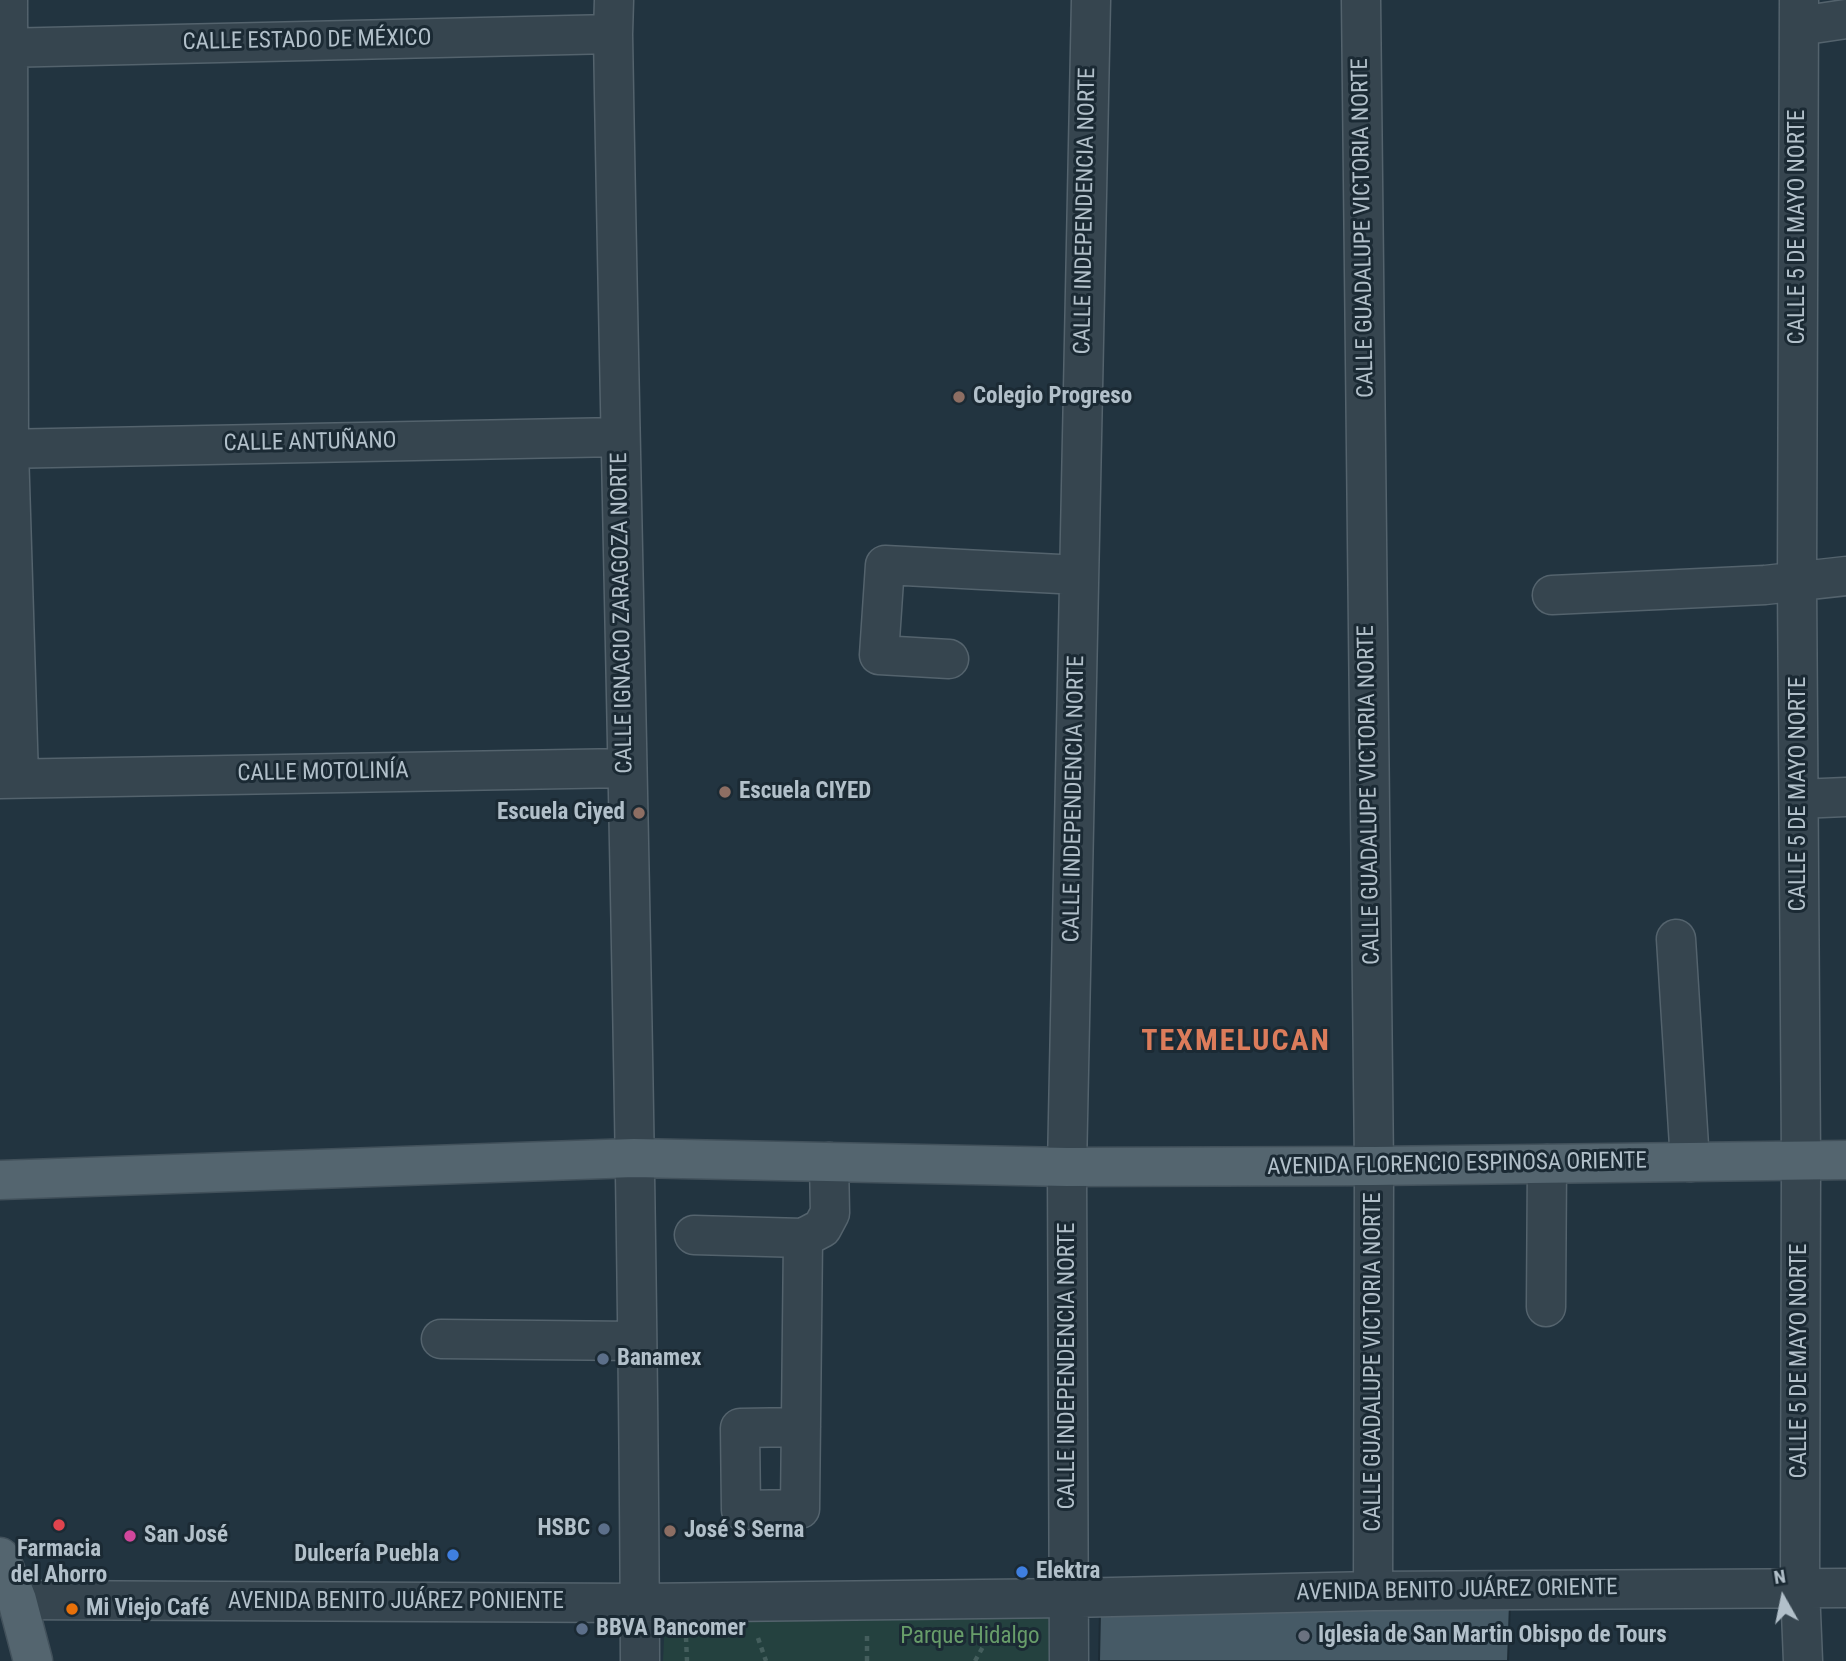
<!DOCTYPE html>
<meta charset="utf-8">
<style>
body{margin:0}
#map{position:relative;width:1846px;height:1661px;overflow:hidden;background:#223440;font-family:"Roboto Condensed",sans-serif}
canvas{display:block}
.north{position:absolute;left:1748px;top:1563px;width:70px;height:70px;-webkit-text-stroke:5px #1b2a34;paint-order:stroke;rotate:351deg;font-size:19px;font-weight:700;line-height:28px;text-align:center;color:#b2c0ca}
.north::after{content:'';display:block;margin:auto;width:24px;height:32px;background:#b2c0ca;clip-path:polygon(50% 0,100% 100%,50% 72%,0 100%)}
</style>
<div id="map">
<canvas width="1846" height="1661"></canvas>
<div class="north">N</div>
</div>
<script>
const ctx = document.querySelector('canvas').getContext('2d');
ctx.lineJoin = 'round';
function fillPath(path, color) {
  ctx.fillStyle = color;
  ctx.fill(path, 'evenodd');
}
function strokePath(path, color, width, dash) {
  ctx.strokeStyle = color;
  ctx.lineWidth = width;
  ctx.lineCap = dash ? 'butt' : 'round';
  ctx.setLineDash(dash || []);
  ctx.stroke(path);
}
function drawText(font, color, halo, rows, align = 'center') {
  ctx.font = font + ' "Roboto Condensed",sans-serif';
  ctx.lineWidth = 6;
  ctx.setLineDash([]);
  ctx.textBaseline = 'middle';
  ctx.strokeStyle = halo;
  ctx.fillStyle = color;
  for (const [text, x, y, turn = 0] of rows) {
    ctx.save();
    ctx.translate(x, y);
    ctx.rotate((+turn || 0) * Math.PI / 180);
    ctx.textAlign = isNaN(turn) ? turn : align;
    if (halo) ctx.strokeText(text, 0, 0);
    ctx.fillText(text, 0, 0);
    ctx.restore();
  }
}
fillPath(new Path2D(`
 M 1048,1612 L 1051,1661 L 663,1661 L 665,1618 Z`), '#24413f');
const building = new Path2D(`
 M 1510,1603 L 1508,1661 L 1099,1661 L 1100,1611 Z`);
fillPath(building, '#465a66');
strokePath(building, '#1d2c36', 2);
const minor = new Path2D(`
 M 8,0 L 9,449 L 19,778
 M 614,0 L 613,34 C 622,576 638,1119 640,1661
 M 1361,0 L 1374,1166 L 1373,1591
 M 1799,0 L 1797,582 L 1801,1160 L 1800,1588 L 1803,1661
 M 1799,26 L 1846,19
 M 0,48 L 613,34
 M 0,449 L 620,437
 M 1552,595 L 1765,585 L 1846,576
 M 949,659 L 879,655 L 885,565 L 1079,575
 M 0,779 L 627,768
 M 1799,799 L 1846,797
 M 1676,939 L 1690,1162
 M 694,1235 L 803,1238 L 822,1228 L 830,1213 L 829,1162
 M 1546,1307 L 1547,1164
 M 441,1339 L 636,1341
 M 801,1427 L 740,1428 L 741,1510 L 800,1509 L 803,1238
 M 17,1600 L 640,1603 L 1069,1598 L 1373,1591 L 1846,1588
 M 1069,1661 L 1067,1167 L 1091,0`);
const major = new Path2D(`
 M 0,1180 L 634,1158 L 1067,1167 L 1374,1166 L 1846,1160
 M 0,1557 L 17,1600 L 33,1661`);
strokePath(minor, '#54636d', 41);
strokePath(major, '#42515b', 41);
strokePath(new Path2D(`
 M 686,1637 L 687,1661
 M 758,1638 L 766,1661
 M 867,1661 L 867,1635
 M 975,1661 L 989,1636`), '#445e5d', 4.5, [5, 5]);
strokePath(minor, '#36454f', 38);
strokePath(major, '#54656f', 38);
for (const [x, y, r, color] of [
 [959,397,7,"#8d6e63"],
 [725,792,7,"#8d6e63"],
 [639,813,7,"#8d6e63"],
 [603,1359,7,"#5c6f8a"],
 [59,1525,7,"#e0444e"],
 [604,1529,7,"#5c6f8a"],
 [670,1531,7,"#8d6e63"],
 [130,1536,7,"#d1479c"],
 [453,1555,7,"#3f7fe0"],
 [1022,1572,7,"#3f7fe0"],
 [72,1609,7,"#e8710a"],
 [582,1629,7,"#5c6f8a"],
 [1304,1636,7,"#6b7280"]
]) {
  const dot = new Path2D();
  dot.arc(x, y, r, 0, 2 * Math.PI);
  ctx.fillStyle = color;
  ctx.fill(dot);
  strokePath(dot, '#1b2a34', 2.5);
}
drawText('23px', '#b2c0ca', '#1b2a34', [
 ["CALLE ESTADO DE MÉXICO",307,41,-1],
 ["CALLE INDEPENDENCIA NORTE",1086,211,-89],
 ["CALLE 5 DE MAYO NORTE",1798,227,-90],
 ["CALLE GUADALUPE VICTORIA NORTE",1364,228,-91],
 ["CALLE ANTUÑANO",310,443,-1],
 ["CALLE IGNACIO ZARAGOZA NORTE",623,613,-91],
 ["CALLE MOTOLINÍA",323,773,-1],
 ["CALLE 5 DE MAYO NORTE",1799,794,-90],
 ["CALLE GUADALUPE VICTORIA NORTE",1370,795,-91],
 ["CALLE INDEPENDENCIA NORTE",1075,799,-89],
 ["AVENIDA FLORENCIO ESPINOSA ORIENTE",1457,1165,-1],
 ["CALLE 5 DE MAYO NORTE",1800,1361,-90],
 ["CALLE GUADALUPE VICTORIA NORTE",1374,1362,-90],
 ["CALLE INDEPENDENCIA NORTE",1068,1366,-90],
 ["AVENIDA BENITO JUÁREZ ORIENTE",1457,1591,-1],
 ["AVENIDA BENITO JUÁREZ PONIENTE",396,1602]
]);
drawText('bold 23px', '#b2c0ca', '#1b2a34', [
 ["Colegio Progreso",973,397],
 ["Escuela CIYED",739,792],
 ["Escuela Ciyed",625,813,"right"],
 ["Banamex",617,1359],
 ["HSBC",590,1529,"right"],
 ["José S Serna",684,1531],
 ["San José",144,1536],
 ["Farmacia",59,1550,"center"],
 ["del Ahorro",59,1576,"center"],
 ["Dulcería Puebla",439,1555,"right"],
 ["Elektra",1036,1572],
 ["Mi Viejo Café",86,1609],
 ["BBVA Bancomer",596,1629],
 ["Iglesia de San Martin Obispo de Tours",1318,1636]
], 'left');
drawText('23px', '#689d6a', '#1b2a34', [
 ["Parque Hidalgo",970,1637]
]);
ctx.letterSpacing = '2px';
drawText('bold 30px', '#dc7c5b', '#1b2a34', [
 ["TEXMELUCAN",1236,1042]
]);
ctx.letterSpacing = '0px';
</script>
